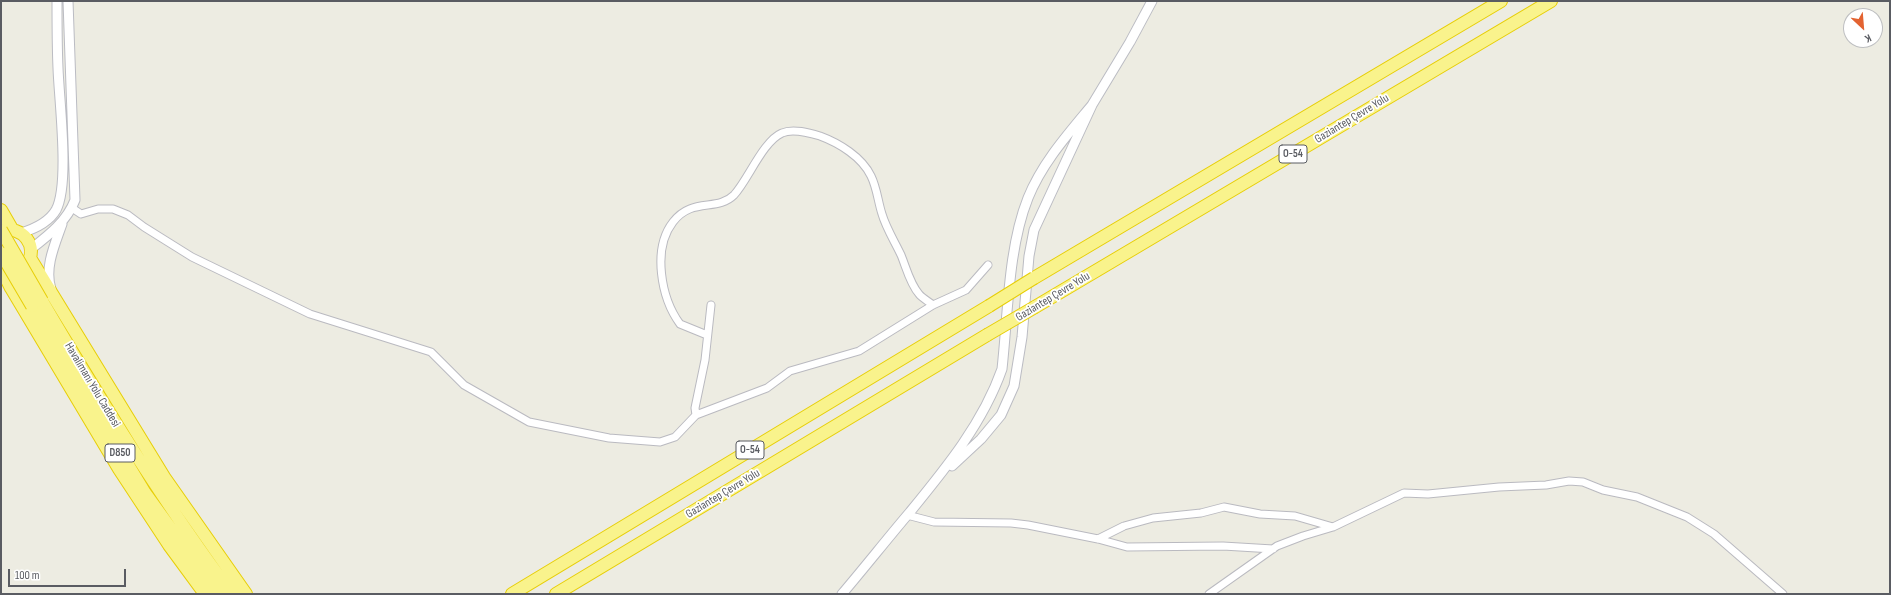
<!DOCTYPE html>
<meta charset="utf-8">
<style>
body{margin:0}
#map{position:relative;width:1891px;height:595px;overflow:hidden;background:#edece2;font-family:"Sofia Sans Condensed",sans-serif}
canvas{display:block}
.frame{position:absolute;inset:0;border:2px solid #5a5c62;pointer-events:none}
.north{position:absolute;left:1843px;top:8px;width:40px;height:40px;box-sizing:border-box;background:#fff;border:1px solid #bdbec0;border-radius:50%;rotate:154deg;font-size:11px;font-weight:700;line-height:16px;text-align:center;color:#5a5c62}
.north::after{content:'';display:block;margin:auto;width:14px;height:18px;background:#e36331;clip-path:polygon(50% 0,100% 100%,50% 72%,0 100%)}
.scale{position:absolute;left:8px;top:569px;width:118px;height:18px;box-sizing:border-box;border:2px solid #5a5c62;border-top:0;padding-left:5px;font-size:12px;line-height:14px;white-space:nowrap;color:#5a5c62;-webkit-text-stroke:3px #fff;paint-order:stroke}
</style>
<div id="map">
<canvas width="1891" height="595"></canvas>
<div class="frame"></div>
<div class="north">K</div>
<div class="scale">100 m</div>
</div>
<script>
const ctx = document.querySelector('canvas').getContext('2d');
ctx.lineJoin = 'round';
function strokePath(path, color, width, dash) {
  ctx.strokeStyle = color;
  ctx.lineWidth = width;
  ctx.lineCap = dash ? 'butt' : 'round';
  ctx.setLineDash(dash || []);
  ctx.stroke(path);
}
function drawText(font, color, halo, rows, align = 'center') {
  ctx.font = font + ' "Sofia Sans Condensed",sans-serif';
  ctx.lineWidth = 3.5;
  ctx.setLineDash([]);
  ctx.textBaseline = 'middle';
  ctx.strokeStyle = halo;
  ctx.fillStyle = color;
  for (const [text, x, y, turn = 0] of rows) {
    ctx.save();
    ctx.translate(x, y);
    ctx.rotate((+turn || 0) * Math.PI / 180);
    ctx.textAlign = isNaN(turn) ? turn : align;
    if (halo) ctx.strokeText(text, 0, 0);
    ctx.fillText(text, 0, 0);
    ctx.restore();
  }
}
const street = new Path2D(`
 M 72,208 L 81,214 L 98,209 L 113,209 L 128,215 L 144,227 L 192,257 L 310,314 L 431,352 L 464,385 L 529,422 L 609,438 L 660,442 L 675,437 L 696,415 L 767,388 L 790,371 L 859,351 L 933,305 L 966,290 L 988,265
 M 707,335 L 680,324 C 661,298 652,249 673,222 C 692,197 717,212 734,195 C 748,180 763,141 782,133 C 793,128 810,133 820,136 C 839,143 862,157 871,176 C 877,188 878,202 882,214 C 886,228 895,242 901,255 C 906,267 910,284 919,294 C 922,298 928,301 933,305
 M 696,415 L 695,408 L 705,360 L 711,305
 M 907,515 L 934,522 L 1011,523 L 1028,525 L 1098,539 L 1127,547 L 1223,546 L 1273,549
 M 1098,539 L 1124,526 L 1153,518 L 1201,513 L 1224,507 L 1260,514 L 1295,516 L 1333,527
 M 1209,594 L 1277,546 L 1303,536 L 1333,527 L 1404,493 L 1428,494 L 1499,487 L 1546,485 L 1569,481 L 1583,482 L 1603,490 L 1637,497 L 1687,517 L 1714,534 L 1783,594`);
const secondary = new Path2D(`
 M 21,233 C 34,229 49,222 56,210 C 70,184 59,100 58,68 C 57,46 57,23 57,1
 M 31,249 C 49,235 67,221 75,200 L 68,1
 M 51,289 C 44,268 55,244 62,224
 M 952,466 L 981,439 L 1001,415 L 1014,386 L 1022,337 L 1029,256 L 1034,230 L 1092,105 L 1130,42 L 1152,1
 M 842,594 C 865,567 887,539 910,512 C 946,468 983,423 1002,369 C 1008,315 1008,248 1028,198 C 1042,163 1068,134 1092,105`);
const highway = new Path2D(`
 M 1,210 L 12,229
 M 1,231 C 22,224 40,247 26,265
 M 30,258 L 164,477 L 246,594
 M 3,272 L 11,288 L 119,469 L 169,545 L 205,594
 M 1034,278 L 1501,1
 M 42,301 C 101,402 162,500 232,594
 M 32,306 L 145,493 L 218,594
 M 1035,307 L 1551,1
 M 512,594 L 989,306
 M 556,594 L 987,335`);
strokePath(street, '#babac0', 9);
strokePath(secondary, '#bbbcc3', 11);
strokePath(highway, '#e7ce07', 14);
strokePath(street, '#fff', 7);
strokePath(secondary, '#fff', 9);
strokePath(highway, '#f9f38c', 12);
const highwayBridge = new Path2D(`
 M 1,230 L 42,301
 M 1,253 L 32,306
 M 989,306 L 1034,278
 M 987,335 L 1035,307`);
strokePath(highwayBridge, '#e7ce07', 14, []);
strokePath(highwayBridge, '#f9f38c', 12);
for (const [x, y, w] of [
 [1293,154,28],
 [750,450,28],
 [120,453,30]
]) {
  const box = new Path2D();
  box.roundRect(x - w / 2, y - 9, w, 18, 3);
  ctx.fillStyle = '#fff';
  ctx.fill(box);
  strokePath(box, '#5a5c62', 1);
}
drawText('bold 11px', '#5a5c62', null, [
 ["O-54",1293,154],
 ["O-54",750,450],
 ["D850",120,453]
]);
drawText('12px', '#5a5c62', '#fff', [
 ["Gaziantep Çevre Yolu",1352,119,-31],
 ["Gaziantep Çevre Yolu",1053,297,-31],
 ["Havalimanı Yolu Caddesi",92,385,59],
 ["Gaziantep Çevre Yolu",723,494,-31]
]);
</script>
